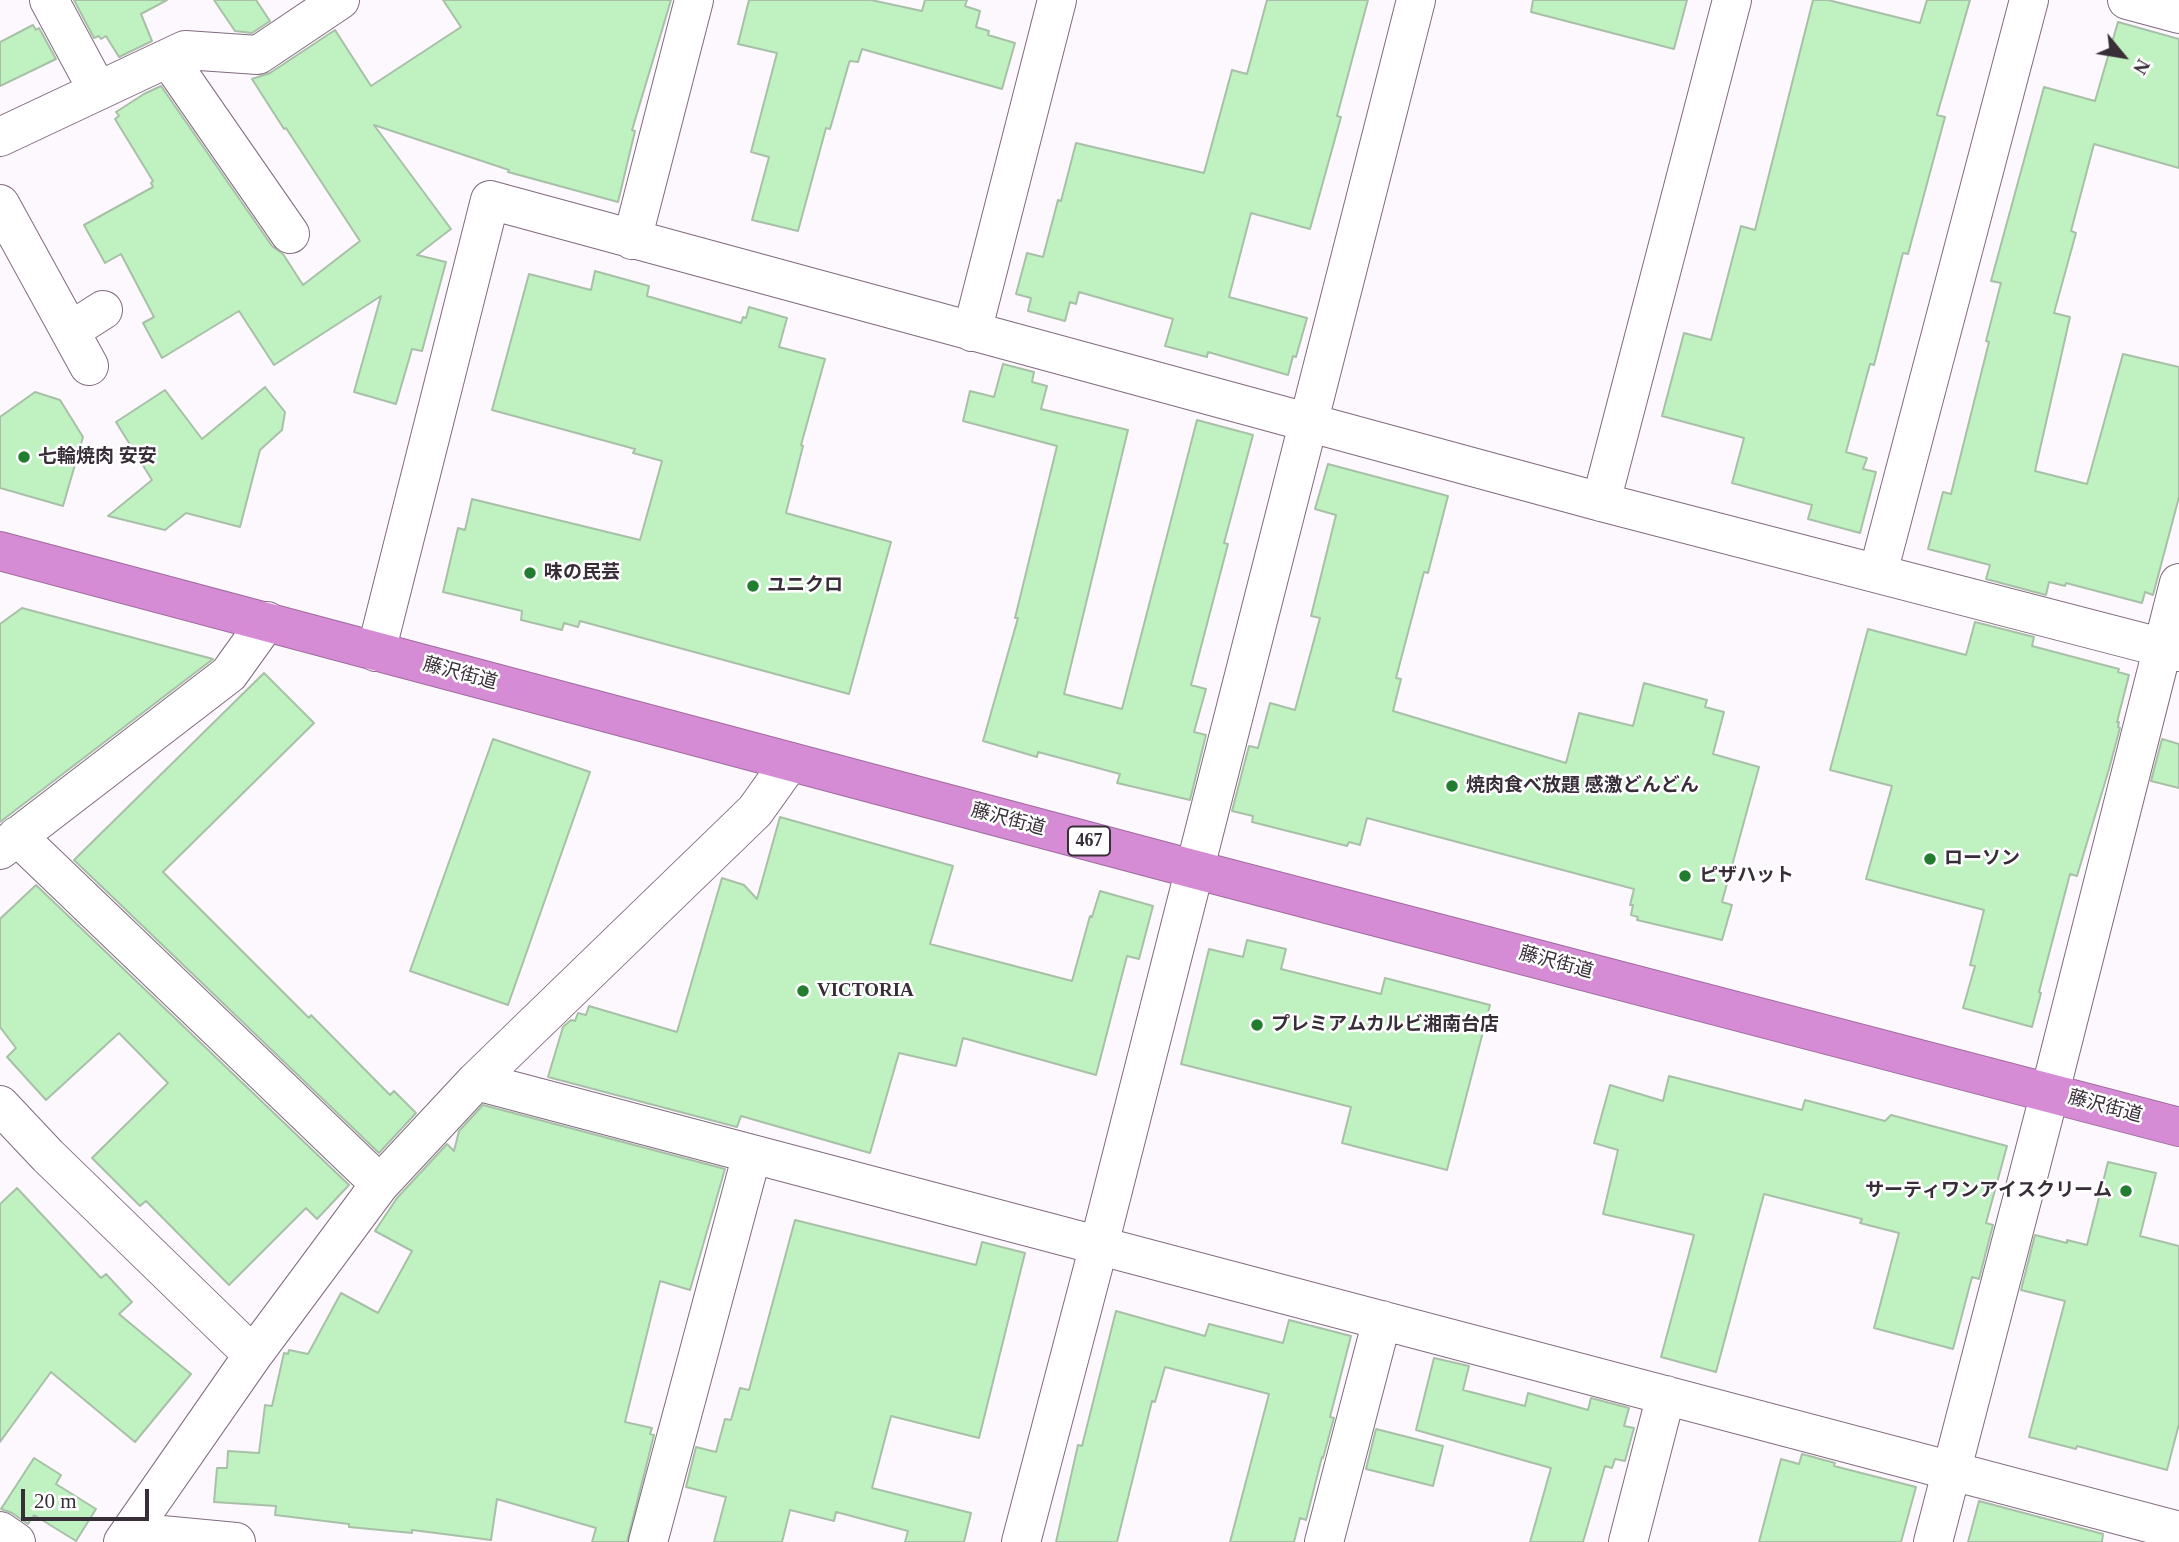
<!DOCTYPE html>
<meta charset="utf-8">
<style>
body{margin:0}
#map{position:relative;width:2179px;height:1542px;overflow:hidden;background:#fdf8fd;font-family:"Times New Roman",serif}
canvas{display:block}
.north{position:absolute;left:2088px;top:21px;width:70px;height:70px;-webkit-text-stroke:5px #fff;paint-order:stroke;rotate:120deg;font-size:19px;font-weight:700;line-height:28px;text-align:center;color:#382e38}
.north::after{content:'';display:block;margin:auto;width:24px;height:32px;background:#382e38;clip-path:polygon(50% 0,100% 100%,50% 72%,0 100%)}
.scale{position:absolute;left:21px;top:1489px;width:128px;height:32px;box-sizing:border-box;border:4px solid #382e38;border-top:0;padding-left:9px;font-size:21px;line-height:24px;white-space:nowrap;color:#382e38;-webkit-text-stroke:5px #fff;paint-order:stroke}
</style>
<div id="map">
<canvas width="2179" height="1542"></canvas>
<div class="north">N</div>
<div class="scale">20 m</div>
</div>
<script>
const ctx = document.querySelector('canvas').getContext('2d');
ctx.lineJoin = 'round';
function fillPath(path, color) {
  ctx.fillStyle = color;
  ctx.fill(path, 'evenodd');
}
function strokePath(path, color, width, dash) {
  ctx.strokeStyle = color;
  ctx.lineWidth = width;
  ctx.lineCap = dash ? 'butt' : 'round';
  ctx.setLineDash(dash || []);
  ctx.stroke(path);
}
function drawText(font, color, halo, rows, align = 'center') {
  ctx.font = font + ' "Times New Roman","Noto Sans JP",serif';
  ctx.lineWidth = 5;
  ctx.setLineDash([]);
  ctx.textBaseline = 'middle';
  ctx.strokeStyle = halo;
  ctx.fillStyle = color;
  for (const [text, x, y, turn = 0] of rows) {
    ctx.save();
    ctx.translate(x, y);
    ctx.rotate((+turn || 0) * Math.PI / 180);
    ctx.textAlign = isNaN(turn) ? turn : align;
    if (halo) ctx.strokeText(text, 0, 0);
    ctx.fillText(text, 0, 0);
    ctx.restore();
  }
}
const building = new Path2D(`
 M 74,0 L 167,0 L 141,14 L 152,41 L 119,57 L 106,36 L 101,39 L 99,36 L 94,38 Z
 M 214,0 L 256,0 L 270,21 L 252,33 L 235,31 Z
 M 443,0 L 671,0 L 632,130 L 635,131 L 618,202 L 508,172 L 509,170 L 374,125 L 451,229 L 417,255 L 446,262 L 422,351 L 412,349 L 396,404 L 354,392 L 381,296 L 274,365 L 239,311 L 162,358 L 143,323 L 154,317 L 121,254 L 105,263 L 84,225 L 153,187 L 151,183 L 153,181 L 115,119 L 119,116 L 116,112 L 144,94 L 161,86 L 272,246 L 283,254 L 303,285 L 360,241 L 286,128 L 284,129 L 252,79 L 270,73 L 335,30 L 371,86 L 461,27 Z
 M 749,0 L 871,0 L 922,11 L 925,0 L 967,0 L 965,6 L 980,11 L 976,27 L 989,31 L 988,35 L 1015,43 L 1002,89 L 862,49 L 858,62 L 850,61 L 849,63 L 830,129 L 826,128 L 798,231 L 752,220 L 769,157 L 751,152 L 777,53 L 738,44 Z
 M 1267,0 L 1368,0 L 1337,116 L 1341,117 L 1310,229 L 1251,213 L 1229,297 L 1307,318 L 1296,357 L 1293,356 L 1288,375 L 1208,352 L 1207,357 L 1165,346 L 1173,319 L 1079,292 L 1076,304 L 1070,302 L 1065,321 L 1028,311 L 1031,298 L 1016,294 L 1027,253 L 1043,257 L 1058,200 L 1061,201 L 1076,143 L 1204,173 L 1232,70 L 1247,74 Z
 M 1533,0 L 1687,0 L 1674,49 L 1531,12 Z
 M 1813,0 L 1828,0 L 1920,23 L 1927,0 L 1970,0 L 1937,115 L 1945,117 L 1908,254 L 1903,253 L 1874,365 L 1870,364 L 1846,452 L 1867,458 L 1863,469 L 1876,472 L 1860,533 L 1808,519 L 1812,505 L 1732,483 L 1744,438 L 1662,416 L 1684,333 L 1711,340 L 1741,226 L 1755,230 Z
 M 2118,22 L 2179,39 L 2179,168 L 2094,144 L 2071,231 L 2076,233 L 2054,313 L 2070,317 L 2035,471 L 2087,484 L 2123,354 L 2179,367 L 2179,497 L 2153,595 L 2145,592 L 2142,603 L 2066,583 L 2065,586 L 2049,582 L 2046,595 L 1986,579 L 1990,565 L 1928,549 L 1943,492 L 1951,494 L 1989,342 L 1986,341 L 2001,283 L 1991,281 L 2044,87 L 2095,101 Z
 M 33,25 L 36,30 L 39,28 L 56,59 L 0,86 L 0,42 Z
 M 595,271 L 649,286 L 647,296 L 741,323 L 743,317 L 746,318 L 749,307 L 787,318 L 779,347 L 825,359 L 801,445 L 803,446 L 786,513 L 891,542 L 849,694 L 580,621 L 578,627 L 564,623 L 562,630 L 521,620 L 522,611 L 443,592 L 458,528 L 465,530 L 472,499 L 640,540 L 662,461 L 633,453 L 635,449 L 492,410 L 529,274 L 591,290 Z
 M 1003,364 L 1034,372 L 1032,382 L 1047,386 L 1041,409 L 1128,430 L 1064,694 L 1122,709 L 1197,420 L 1253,435 L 1224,543 L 1228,544 L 1191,685 L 1206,689 L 1194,732 L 1206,735 L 1190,800 L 1117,783 L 1120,774 L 1038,752 L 1037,757 L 983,741 L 1018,618 L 1015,618 L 1057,446 L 963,421 L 970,391 L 994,397 Z
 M 265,387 L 285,412 L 282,430 L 260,450 L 240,527 L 186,513 L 165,530 L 108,516 L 152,480 L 116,422 L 165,390 L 202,439 Z
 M 35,392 L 60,400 L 83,437 L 63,506 L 0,488 L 0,417 Z
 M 1328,464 L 1448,496 L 1428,573 L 1424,572 L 1396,678 L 1401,679 L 1393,711 L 1566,763 L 1579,713 L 1633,726 L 1644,683 L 1707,700 L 1705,707 L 1724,712 L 1713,754 L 1759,767 L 1722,902 L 1732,905 L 1722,940 L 1637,920 L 1638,917 L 1631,915 L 1633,905 L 1630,905 L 1634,889 L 1367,818 L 1360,845 L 1349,842 L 1347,846 L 1252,822 L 1253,816 L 1232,811 L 1249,746 L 1258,748 L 1270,703 L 1295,710 L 1320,618 L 1311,616 L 1336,515 L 1315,509 Z
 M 22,608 L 213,659 L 0,822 L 0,624 Z
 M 1975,622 L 2034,637 L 2032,646 L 2119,669 L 2118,672 L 2129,675 L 2117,722 L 2119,722 L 2118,727 L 2120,728 L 2109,769 L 2077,876 L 2070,874 L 2039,992 L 2041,993 L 2032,1027 L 1963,1008 L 1975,966 L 1970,965 L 1984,910 L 1866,879 L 1892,786 L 1830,770 L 1868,629 L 1966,655 Z
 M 264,673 L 314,723 L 163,872 L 309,1018 L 311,1015 L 390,1095 L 394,1091 L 416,1113 L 379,1153 L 74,860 Z
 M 493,739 L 590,772 L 508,1005 L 410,971 Z
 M 2162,739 L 2179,744 L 2179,788 L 2151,781 Z
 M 780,817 L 953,866 L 930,944 L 1072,981 L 1090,916 L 1092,917 L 1100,891 L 1153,906 L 1139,959 L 1127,956 L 1096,1075 L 963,1038 L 956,1066 L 899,1053 L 870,1153 L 741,1116 L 737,1127 L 548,1077 L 563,1027 L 571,1020 L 575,1021 L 578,1013 L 586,1015 L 589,1006 L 677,1032 L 722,878 L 744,885 L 757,899 Z
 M 36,885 L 349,1185 L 317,1219 L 306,1208 L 229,1285 L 146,1201 L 140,1206 L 92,1158 L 168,1083 L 119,1033 L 46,1100 L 7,1057 L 16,1048 L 0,1027 L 0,919 Z
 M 1247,940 L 1286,949 L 1281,969 L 1381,994 L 1385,978 L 1490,1005 L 1447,1170 L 1342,1143 L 1351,1107 L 1181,1064 L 1209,949 L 1243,957 Z
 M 1669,1076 L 1802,1110 L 1805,1100 L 1885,1121 L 1891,1115 L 2007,1146 L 1986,1223 L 1993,1225 L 1979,1279 L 1972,1277 L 1953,1349 L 1874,1328 L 1899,1233 L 1860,1223 L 1862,1219 L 1764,1194 L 1716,1372 L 1661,1357 L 1694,1235 L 1603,1214 L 1618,1150 L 1594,1143 L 1610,1085 L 1663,1101 Z
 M 483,1105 L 725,1169 L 690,1290 L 660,1281 L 625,1422 L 652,1428 L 650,1434 L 654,1435 L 627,1542 L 592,1542 L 596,1528 L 497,1499 L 491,1540 L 412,1530 L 412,1533 L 349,1527 L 349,1524 L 275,1515 L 276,1506 L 214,1502 L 217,1468 L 227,1468 L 228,1451 L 259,1453 L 265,1405 L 272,1406 L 284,1353 L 288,1354 L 289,1350 L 308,1354 L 341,1293 L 378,1313 L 412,1251 L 375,1231 L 397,1198 L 447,1144 L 454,1151 L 459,1131 Z
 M 2108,1162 L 2156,1173 L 2140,1236 L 2179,1246 L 2179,1424 L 2167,1470 L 2077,1446 L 2076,1449 L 2029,1437 L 2065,1301 L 2021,1290 L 2035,1235 L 2067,1243 L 2067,1240 L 2087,1245 Z
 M 17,1188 L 101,1278 L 106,1274 L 132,1302 L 119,1314 L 191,1374 L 135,1442 L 51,1372 L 0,1442 L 0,1204 Z
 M 795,1220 L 976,1265 L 982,1242 L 1025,1253 L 979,1438 L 891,1416 L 872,1488 L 971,1513 L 964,1542 L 905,1542 L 908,1531 L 836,1512 L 834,1521 L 790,1510 L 782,1542 L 714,1542 L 726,1497 L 686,1487 L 696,1447 L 716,1452 L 725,1419 L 731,1420 L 740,1388 L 749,1390 Z
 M 1116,1311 L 1205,1336 L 1209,1324 L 1283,1343 L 1289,1320 L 1351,1336 L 1330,1417 L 1334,1418 L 1323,1458 L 1322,1457 L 1306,1520 L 1300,1518 L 1294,1542 L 1230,1542 L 1269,1394 L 1165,1367 L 1155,1402 L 1152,1401 L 1117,1542 L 1056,1542 L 1078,1445 L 1082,1446 Z
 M 1434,1358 L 1469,1366 L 1463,1390 L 1525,1406 L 1528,1393 L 1588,1410 L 1591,1398 L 1629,1408 L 1624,1426 L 1634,1428 L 1625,1461 L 1615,1459 L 1612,1468 L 1605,1466 L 1583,1542 L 1530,1542 L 1551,1468 L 1416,1430 Z
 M 1376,1429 L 1443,1446 L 1433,1486 L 1366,1469 Z
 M 1802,1454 L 1835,1463 L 1834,1466 L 1916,1487 L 1901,1542 L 1759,1542 L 1781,1459 L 1799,1464 Z
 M 34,1458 L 61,1475 L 56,1484 L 96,1509 L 76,1541 L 34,1515 L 28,1524 L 12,1513 L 1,1509 Z
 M 1979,1501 L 2103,1534 L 2102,1542 L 1968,1542 Z`);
fillPath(building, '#bff1c1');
strokePath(building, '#a8c0a8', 2);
const minor = new Path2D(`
 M 49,0 L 98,91
 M 2127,0 L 2179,14
 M 168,58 L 290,234
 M 0,137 L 185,50 L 258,55 L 340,0
 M 0,204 L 89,366
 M 632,240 L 694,0
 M 70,331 L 103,310
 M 972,332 L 1057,0
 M 1601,502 L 1732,0
 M 1878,573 L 2029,0
 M 376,652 L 490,200 L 1601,502 L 2179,652
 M 17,836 L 380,1184
 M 0,850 L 229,674 L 267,621
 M 476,1081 L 2179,1531
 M 0,1105 L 48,1156 L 253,1355
 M 0,1531 L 16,1542
 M 130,1532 L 236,1542
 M 123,1542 L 253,1355 L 380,1184 L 476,1081 L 755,811 L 790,762
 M 648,1542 L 752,1154
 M 1021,1542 L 1099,1245 L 1416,0
 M 1324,1542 L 1382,1320
 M 1628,1542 L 1666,1395
 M 1933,1542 L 2050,1092 L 2179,583`);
const highway = new Path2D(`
 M 0,551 L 1193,869 L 2179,1127`);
strokePath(minor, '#806a7f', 40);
strokePath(highway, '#9e6b9e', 40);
strokePath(minor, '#fff', 38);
strokePath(highway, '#d58cd5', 38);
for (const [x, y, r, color] of [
 [24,457,7,"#217e2f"],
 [530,573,7,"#217e2f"],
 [753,586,7,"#217e2f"],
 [1452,786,7,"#217e2f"],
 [1930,859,7,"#217e2f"],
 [1685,876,7,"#217e2f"],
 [803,991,7,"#217e2f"],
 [1257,1025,7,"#217e2f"],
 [2126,1191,7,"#217e2f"]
]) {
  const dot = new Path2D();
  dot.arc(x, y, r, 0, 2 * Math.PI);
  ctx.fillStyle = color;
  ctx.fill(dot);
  strokePath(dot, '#fff', 2.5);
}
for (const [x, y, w] of [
 [1089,841,42]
]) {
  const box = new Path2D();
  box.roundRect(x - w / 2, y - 14.5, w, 29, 5);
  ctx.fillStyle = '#fff';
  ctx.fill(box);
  strokePath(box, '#382e38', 2);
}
drawText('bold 18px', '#382e38', null, [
 ["467",1089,841]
]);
drawText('bold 19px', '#382e38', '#fff', [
 ["七輪焼肉 安安",38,457],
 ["味の民芸",544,573],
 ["ユニクロ",767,586],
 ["焼肉食べ放題 感激どんどん",1466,786],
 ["ローソン",1944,859],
 ["ピザハット",1699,876],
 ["VICTORIA",817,991],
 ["プレミアムカルビ湘南台店",1271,1025],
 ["サーティワンアイスクリーム",2112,1191,"right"]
], 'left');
drawText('19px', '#382e38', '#fff', [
 ["藤沢街道",460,674,15],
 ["藤沢街道",1008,820,15],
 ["藤沢街道",1556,963,15],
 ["藤沢街道",2105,1107,15]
]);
</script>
